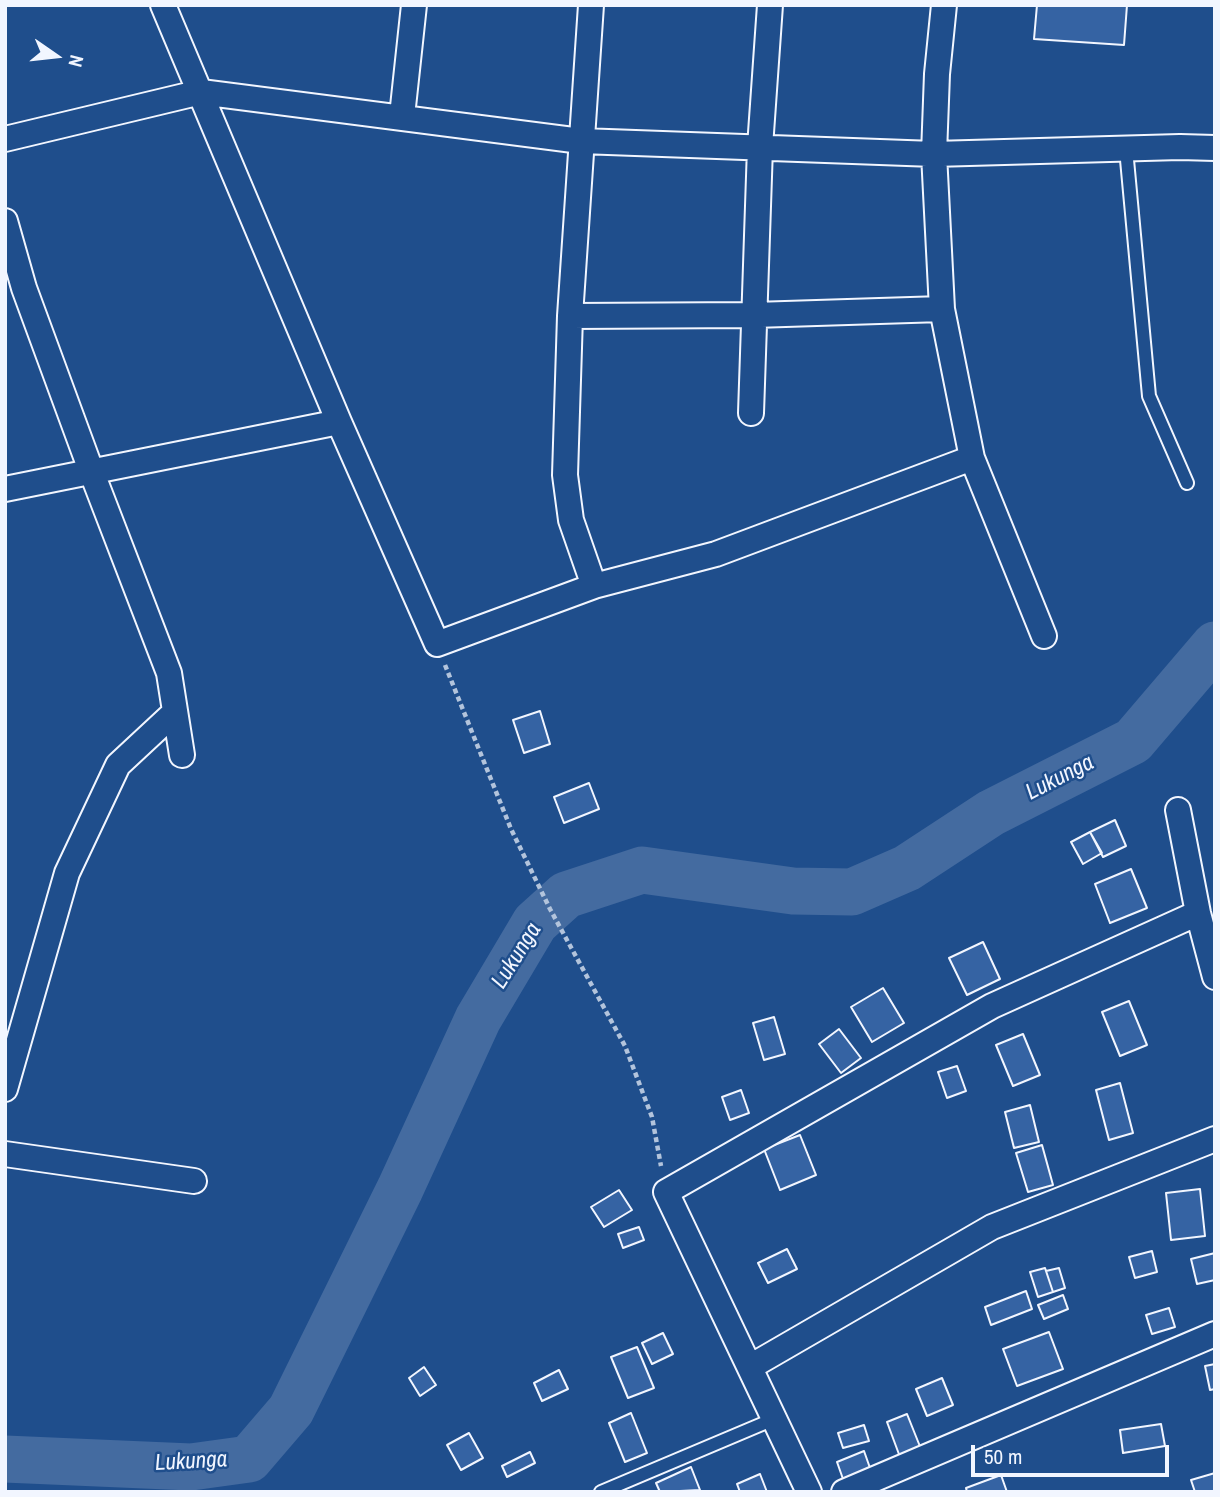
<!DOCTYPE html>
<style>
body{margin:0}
#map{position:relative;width:1220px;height:1497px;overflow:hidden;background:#1f4e8c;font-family:"Archivo Narrow",sans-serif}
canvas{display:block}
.frame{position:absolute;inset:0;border:7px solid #f2f6ff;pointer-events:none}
.north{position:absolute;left:21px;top:21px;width:70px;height:70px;-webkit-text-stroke:5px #1f4e8c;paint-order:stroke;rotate:104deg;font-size:19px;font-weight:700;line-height:28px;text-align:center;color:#f2f6ff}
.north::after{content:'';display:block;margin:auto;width:24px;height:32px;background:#f2f6ff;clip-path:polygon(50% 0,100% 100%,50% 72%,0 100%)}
.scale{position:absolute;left:971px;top:1445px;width:198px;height:32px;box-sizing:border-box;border:4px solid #f2f6ff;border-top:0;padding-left:9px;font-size:21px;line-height:24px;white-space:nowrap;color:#f2f6ff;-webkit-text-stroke:5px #1f4e8c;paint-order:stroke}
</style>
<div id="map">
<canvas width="1220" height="1497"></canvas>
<div class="frame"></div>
<div class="north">N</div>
<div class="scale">50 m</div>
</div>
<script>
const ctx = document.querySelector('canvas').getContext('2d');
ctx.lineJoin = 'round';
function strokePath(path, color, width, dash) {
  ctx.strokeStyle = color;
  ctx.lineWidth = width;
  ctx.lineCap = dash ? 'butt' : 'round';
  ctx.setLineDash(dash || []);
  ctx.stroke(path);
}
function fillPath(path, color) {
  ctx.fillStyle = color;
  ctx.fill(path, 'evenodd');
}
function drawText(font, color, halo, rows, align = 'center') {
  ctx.font = font + ' "Archivo Narrow",sans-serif';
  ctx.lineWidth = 5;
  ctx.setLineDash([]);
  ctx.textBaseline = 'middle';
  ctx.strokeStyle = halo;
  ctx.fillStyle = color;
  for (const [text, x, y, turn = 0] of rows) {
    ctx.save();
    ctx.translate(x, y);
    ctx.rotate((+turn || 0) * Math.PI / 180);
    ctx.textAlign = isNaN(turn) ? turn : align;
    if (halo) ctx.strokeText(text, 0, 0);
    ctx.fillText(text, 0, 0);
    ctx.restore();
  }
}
strokePath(new Path2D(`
 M 5,1459 L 191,1467 L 249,1459 L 291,1410 L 400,1189 L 478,1019 L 535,923 L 566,895 L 642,870 L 793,891 L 852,892 L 907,868 L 991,813 L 1133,741 L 1215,645`), '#446ba0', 47);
const building = new Path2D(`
 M 1037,5 L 1127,5 L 1124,45 L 1034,39 Z
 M 540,711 L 550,744 L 524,753 L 513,720 Z
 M 589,783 L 599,809 L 564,823 L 554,797 Z
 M 1115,820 L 1126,846 L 1103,857 L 1090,832 Z
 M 1090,832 L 1102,853 L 1083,864 L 1071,842 Z
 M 1131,869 L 1147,908 L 1110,923 L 1095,884 Z
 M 983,942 L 1000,979 L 967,995 L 949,958 Z
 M 883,988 L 904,1023 L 872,1042 L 851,1007 Z
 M 1129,1001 L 1147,1045 L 1120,1056 L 1102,1012 Z
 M 774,1017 L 785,1054 L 764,1060 L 753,1023 Z
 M 839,1029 L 861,1058 L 841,1073 L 819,1044 Z
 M 1023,1034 L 1040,1075 L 1013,1086 L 996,1045 Z
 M 957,1066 L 966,1091 L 947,1098 L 938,1072 Z
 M 1120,1083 L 1133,1133 L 1109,1140 L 1096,1090 Z
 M 741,1090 L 749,1113 L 730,1120 L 722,1097 Z
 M 1030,1105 L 1039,1142 L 1014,1148 L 1005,1112 Z
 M 800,1135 L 816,1175 L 780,1190 L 764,1149 Z
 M 1042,1145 L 1053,1185 L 1028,1192 L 1016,1153 Z
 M 1200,1189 L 1205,1236 L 1171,1240 L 1166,1193 Z
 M 619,1190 L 632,1210 L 604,1227 L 591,1207 Z
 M 639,1227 L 644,1240 L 623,1248 L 618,1234 Z
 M 787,1249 L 797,1269 L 768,1283 L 758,1263 Z
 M 1152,1251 L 1157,1272 L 1135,1278 L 1129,1257 Z
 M 1215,1253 L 1215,1280 L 1197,1284 L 1191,1259 Z
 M 1045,1268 L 1053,1292 L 1038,1297 L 1030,1272 Z
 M 1059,1268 L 1065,1288 L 1053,1292 L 1046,1271 Z
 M 1026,1291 L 1032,1309 L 991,1325 L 985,1307 Z
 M 1063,1295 L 1068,1309 L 1044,1319 L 1038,1305 Z
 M 1169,1308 L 1175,1327 L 1152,1334 L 1146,1315 Z
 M 1049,1332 L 1063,1369 L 1017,1386 L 1003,1349 Z
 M 663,1333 L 673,1354 L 652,1364 L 642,1343 Z
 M 637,1347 L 654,1388 L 628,1398 L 611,1357 Z
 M 1215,1364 L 1215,1389 L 1210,1390 L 1205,1366 Z
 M 424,1367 L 436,1385 L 420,1396 L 409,1378 Z
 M 559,1370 L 568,1389 L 542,1401 L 534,1383 Z
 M 942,1378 L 953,1405 L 927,1416 L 916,1389 Z
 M 631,1413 L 647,1453 L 625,1462 L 609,1423 Z
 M 907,1414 L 921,1449 L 900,1457 L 887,1422 Z
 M 1161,1424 L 1165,1446 L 1123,1453 L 1120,1430 Z
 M 864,1425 L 869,1441 L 843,1448 L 838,1433 Z
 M 469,1433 L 483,1458 L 461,1470 L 447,1445 Z
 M 864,1451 L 870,1468 L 843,1479 L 837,1462 Z
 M 530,1452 L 535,1463 L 507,1477 L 502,1466 Z
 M 691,1467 L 700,1490 L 660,1492 L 656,1483 Z
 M 1215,1473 L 1215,1492 L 1195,1492 L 1191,1480 Z
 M 760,1474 L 767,1492 L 740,1492 L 737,1484 Z
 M 1001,1475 L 1007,1492 L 967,1492 L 966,1488 Z`);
fillPath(building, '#3563a3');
strokePath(building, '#f2f6ff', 2);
const service = new Path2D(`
 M 1126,149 L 1149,396 L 1187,483
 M 601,1492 L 774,1419`);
const minor = new Path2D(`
 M 163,5 L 339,422 L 437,644 L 594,586 L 716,554 L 972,458
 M 591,5 L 570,316 L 565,475 L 571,520 L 594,586
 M 944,5 L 937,74 L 934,154 L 942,309 L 972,458 L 1044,636
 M 402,116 L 414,5
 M 5,139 L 201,92 L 581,141 L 934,154 L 1180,147 L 1215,148
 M 5,221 L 24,288 L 92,473 L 169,673 L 182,755
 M 570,316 L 754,315 L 942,309
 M 751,413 L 760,147 L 770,5
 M 5,489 L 339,422
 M 1178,810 L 1198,913 L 1215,977
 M 5,1089 L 67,873 L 118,765 L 175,712
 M 5,1154 L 194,1181
 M 750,1367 L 992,1227 L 1215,1139
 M 809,1492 L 666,1192 L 992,1006 L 1198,913
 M 844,1492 L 1215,1334`);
strokePath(service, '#f2f6ff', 16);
strokePath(minor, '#f2f6ff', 28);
strokePath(new Path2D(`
 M 445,665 L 511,829 L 550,909 L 625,1046 L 652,1117 L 661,1166`), '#b3c4dc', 4.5, [5, 3.5]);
strokePath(service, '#1f4e8c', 12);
strokePath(minor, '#1f4e8c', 24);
drawText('italic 23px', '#f2f6ff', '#1f4e8c', [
 ["Lukunga",1060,778,-27],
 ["Lukunga",517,956,-58],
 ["Lukunga",191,1462,-3]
]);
</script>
